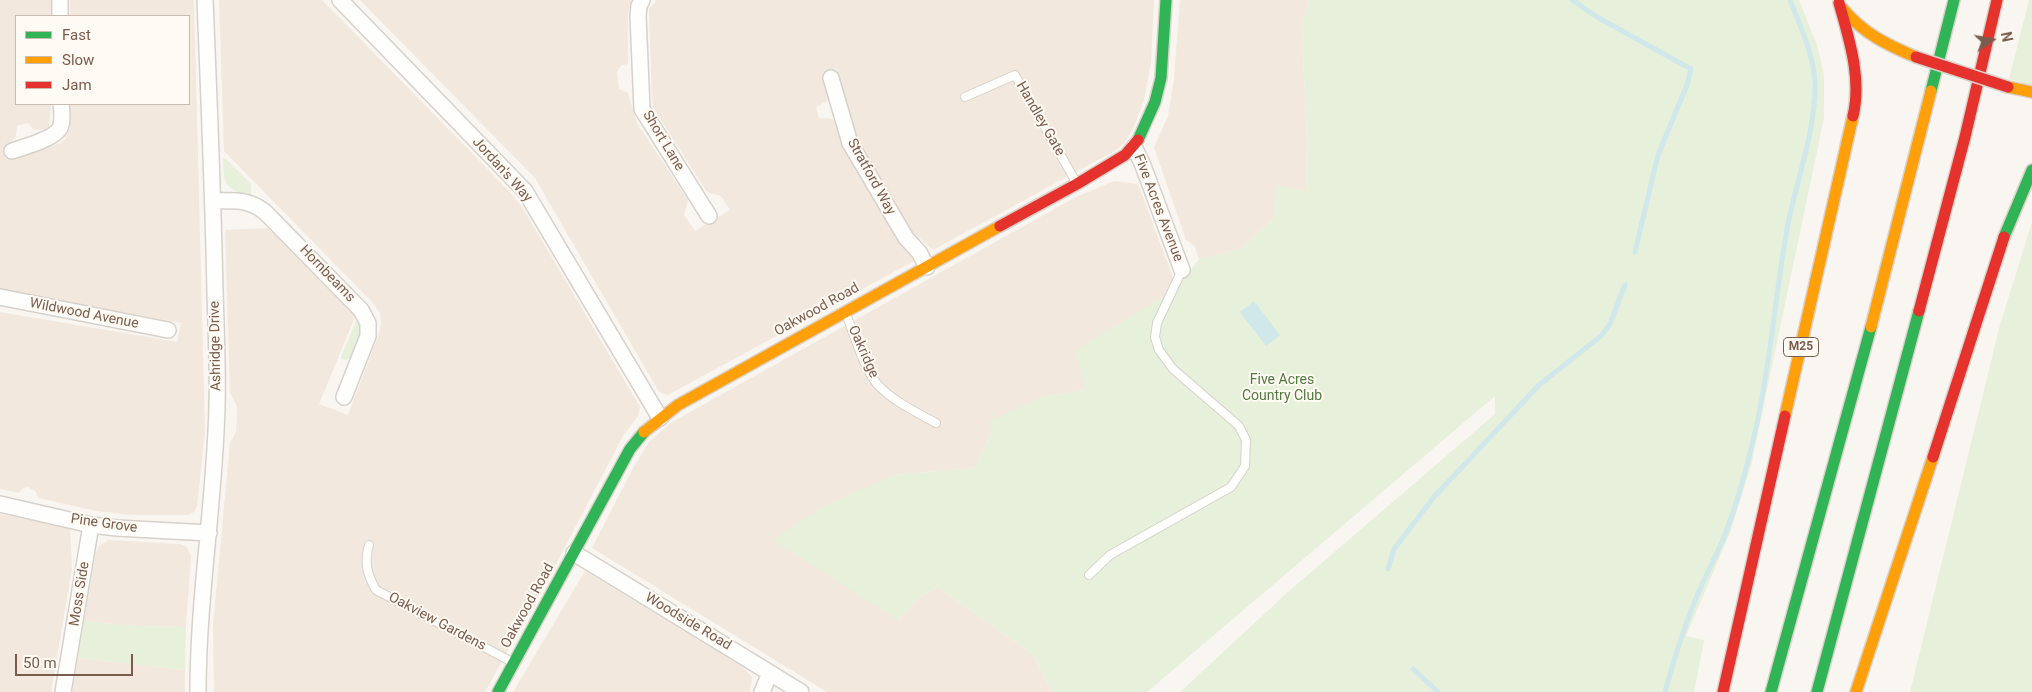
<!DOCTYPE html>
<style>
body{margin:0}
#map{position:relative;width:2032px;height:692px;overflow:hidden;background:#f9f5f0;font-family:Roboto,sans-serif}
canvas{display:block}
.legend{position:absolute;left:15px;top:15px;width:175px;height:90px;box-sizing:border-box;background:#fffaf3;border:1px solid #cabbb1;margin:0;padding:6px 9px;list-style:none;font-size:15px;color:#7a5c4d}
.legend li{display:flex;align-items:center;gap:10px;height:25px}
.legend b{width:25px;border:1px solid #cabbb1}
.north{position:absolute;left:1967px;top:15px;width:50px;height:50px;-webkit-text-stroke:4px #fffaf3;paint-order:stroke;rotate:78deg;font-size:14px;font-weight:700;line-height:20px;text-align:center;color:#7a5c4d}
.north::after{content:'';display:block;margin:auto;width:18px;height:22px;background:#7a5c4d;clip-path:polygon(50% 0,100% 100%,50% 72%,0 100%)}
.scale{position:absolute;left:15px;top:654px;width:118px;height:22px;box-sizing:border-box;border:2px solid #7a5c4d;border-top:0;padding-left:6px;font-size:15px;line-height:18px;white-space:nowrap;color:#7a5c4d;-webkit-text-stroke:4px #fffaf3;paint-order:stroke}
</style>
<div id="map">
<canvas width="2032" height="692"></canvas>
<ul class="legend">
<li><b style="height:6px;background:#30b455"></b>Fast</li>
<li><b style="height:6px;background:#ff9f0a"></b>Slow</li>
<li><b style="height:6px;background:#e5322d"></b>Jam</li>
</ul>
<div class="north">N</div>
<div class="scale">50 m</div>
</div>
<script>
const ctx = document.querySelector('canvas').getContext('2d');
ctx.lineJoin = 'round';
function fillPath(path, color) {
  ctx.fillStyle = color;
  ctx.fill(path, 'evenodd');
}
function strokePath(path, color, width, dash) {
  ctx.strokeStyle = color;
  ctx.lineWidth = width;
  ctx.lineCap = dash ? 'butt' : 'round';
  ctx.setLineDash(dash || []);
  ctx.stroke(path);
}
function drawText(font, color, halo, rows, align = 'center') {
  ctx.font = font + ' Roboto,sans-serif';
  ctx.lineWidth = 4;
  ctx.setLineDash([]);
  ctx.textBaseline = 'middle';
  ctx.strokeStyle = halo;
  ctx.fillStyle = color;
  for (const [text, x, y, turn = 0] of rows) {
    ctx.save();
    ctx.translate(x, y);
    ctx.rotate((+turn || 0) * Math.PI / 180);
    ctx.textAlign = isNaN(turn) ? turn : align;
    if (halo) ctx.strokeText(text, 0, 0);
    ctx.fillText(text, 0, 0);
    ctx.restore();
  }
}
fillPath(new Path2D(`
 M 0,0 L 51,0 L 51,16 L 16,16 L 16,104 L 51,104 L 49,128 L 39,130 L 33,129 L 28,123 L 17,126 L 16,136 L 12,141 L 6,144 L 11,158 L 61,143 L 65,139 L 70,128 L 70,104 L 189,104 L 189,16 L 70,16 L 70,0 L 194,0 L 205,431 L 197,506 L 194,512 L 188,515 L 133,515 L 96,511 L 39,498 L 35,491 L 28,487 L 23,488 L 19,493 L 0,489 L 0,312 L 177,342 L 181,323 L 0,289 Z
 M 219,0 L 322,0 L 509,191 L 522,207 L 640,407 L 638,416 L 623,436 L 557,562 L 485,692 L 214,692 L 213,626 L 230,443 L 236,432 L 237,406 L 230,393 L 225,230 L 268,228 L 355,317 L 319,404 L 348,415 L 379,334 L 381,323 L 380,313 L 372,302 L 224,151 Z
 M 360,0 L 632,0 L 628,12 L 628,64 L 622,65 L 617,71 L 619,89 L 628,93 L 637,123 L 688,200 L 684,215 L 695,231 L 730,210 L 721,196 L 707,192 L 654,109 L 652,102 L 649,9 L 657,0 L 1154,0 L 1151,63 L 1144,100 L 1133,129 L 1125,142 L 1118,149 L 933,250 L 910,230 L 862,151 L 854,132 L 836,69 L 823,73 L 829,95 L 827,101 L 816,107 L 819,118 L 832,119 L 835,121 L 843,146 L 914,261 L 668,395 L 659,392 L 535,178 Z
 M 1180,0 L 1309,0 L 1302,26 L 1307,142 L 1306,191 L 1273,219 L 1241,249 L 1199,259 L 1194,245 L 1186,240 L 1154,147 L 1168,116 L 1174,79 Z
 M 1114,181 L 1138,184 L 1177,288 L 1085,390 L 1042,397 L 991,433 L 975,468 L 895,475 L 898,620 L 922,596 L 938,587 L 1032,654 L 1053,692 L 827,692 L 592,548 L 633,468 L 649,442 L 672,422 L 1076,197 Z
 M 0,514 L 70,528 L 72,569 L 51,692 L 0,692 Z
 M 109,540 L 180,544 L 187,547 L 191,556 L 186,627 L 136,626 L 84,621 L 96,552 L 99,546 Z
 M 585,571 L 743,667 L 752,677 L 750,692 L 513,692 Z
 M 78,658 L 185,670 L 185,692 L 72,692 Z`), '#f2e8de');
fillPath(new Path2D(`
 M 1309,0 L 1799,0 L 1817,45 L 1824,75 L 1824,118 L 1751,466 L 1730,533 L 1686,636 L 1704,640 L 1694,692 L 1180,692 L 1288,592 L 1495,414 L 1495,396 L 1147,692 L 1053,692 L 1032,654 L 938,587 L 922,596 L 898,620 L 773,540 L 822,507 L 895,475 L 975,468 L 991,433 L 990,421 L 1042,397 L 1085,390 L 1076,350 L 1177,288 L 1199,259 L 1241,249 L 1273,219 L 1276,185 L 1306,191 L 1307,142 L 1302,26 Z
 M 2029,0 L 2032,0 L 2032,85 L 2009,79 Z
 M 223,158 L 226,159 L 251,184 L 251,197 C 225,188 223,186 223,158 Z
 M 2032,222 L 2032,692 L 1910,692 L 2000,325 Z
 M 356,321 L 361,322 L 363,329 L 352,358 L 345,360 L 340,359 Z
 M 84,621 L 136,626 L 186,627 L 185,670 L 78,658 Z`), '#e7f0db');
fillPath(new Path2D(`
 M 1254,301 L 1280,335 L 1266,346 L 1240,312 Z`), '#d0e8ea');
strokePath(new Path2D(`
 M 1572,0 L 1597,17 L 1691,69 L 1687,85 L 1658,155 L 1635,252
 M 1388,569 L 1394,549 L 1434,497 L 1539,385 L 1601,336 L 1610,324 L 1625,285
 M 1413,669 L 1438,692
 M 1665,692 C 1674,659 1684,627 1697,596 C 1705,576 1716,557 1724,537 C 1737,504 1747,467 1755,432 C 1771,364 1775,293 1788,224 C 1797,180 1816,128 1815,83 C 1814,55 1800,26 1790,0`), '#d0e8ea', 5);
const lane = new Path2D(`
 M 965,97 L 1015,75 L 1076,182
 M 845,311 C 853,331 864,370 878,385 C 893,401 916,412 936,423
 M 369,545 C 364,563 367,574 376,590 L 514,663
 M 1089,575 L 1110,555 L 1231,487 L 1245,466 L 1246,440 L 1239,426 L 1173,369 L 1159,350 L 1155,337 L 1157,323 L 1182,270`);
const street = new Path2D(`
 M 340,0 L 525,191 L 660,418
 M 642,0 L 639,6 L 638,16 L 642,109 L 709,216
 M 60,16 L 60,0
 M 831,78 L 850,143 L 906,238 L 919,252 L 927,267
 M 1134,147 L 1142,163 L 1182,270
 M 12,151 C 24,147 54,139 60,128 C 63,121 62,111 61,104
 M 213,201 C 234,201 247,198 265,212 L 361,310 L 368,323 L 368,336 L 344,397
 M 0,297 L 168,330
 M 0,504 L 91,525 L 117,528 L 209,533
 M 574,553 L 801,692
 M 63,692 L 91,525
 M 198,692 C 198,596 215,501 217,405 C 218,367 216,329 215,291 C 213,194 209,97 205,0
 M 762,692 L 770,673`);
const fast = new Path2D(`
 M 1931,91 L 1954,0
 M 1138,140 L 1155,102 L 1161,78 L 1166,0
 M 2004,237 L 2032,170
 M 498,692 L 630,449 L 644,432
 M 1771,692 L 1871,327
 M 1817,692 L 1919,311`);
const slow = new Path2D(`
 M 1843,9 C 1863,33 1887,45 1916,57
 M 2008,87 L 2032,92
 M 1871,327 L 1931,91
 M 1785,416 L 1853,116
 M 644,432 L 678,405 L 1000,226
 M 1856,692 L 1933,457`);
const jam = new Path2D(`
 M 1839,3 C 1849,39 1862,78 1853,116
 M 1000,226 L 1077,184 L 1125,155 L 1138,140
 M 1919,311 L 1965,137 L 1997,0
 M 1933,457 L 2004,237
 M 1723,692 L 1785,416`);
strokePath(lane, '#d7d1cb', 10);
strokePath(street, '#d7d1cb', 18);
strokePath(fast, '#d9d2cb', 14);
strokePath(slow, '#d9d2cb', 14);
strokePath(jam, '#d9d2cb', 14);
strokePath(lane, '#fefefd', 8);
strokePath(street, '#fefefd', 15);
strokePath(fast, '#30b455', 11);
strokePath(slow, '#ff9f0a', 11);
strokePath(jam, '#e5322d', 11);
const jamBridge = new Path2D(`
 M 1916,57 L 2008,87`);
strokePath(jamBridge, '#dad1cc', 14, []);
strokePath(jamBridge, '#e5322d', 11);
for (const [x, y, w] of [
 [1801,347,35]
]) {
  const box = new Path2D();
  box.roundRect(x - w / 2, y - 9.5, w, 19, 4);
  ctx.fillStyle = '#fffaf3';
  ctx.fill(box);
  strokePath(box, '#7a5c4d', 1);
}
drawText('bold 12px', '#7a5c4d', null, [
 ["M25",1801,347]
]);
drawText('14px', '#7a5c4d', '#fffaf3', [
 ["Handley Gate",1040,119,60],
 ["Short Lane",663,141,59],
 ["Jordan's Way",502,170,48],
 ["Stratford Way",871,177,61],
 ["Five Acres Avenue",1158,208,69],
 ["Hornbeams",327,274,46],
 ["Oakwood Road",817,310,-29],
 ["Wildwood Avenue",84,314,11],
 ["Ashridge Drive",216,346,-91],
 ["Oakridge",863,352,66],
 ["Pine Grove",104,524,8],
 ["Moss Side",80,594,-81],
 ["Oakwood Road",528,606,-61],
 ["Oakview Gardens",437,622,28],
 ["Woodside Road",688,622,31]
]);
drawText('14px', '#537a41', '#fffaf3', [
 ["Five Acres",1282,380],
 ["Country Club",1282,396]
]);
</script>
